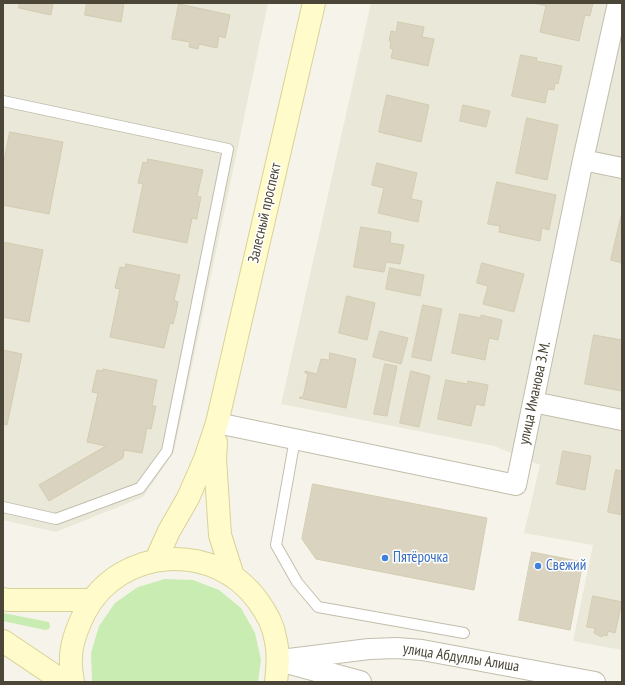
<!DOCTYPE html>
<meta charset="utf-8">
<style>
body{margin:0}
#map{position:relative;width:625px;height:685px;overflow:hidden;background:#f6f4ea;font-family:"PT Sans Narrow",sans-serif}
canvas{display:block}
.frame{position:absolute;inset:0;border:4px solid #4b4637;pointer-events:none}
</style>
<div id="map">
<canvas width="625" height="685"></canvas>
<div class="frame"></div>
</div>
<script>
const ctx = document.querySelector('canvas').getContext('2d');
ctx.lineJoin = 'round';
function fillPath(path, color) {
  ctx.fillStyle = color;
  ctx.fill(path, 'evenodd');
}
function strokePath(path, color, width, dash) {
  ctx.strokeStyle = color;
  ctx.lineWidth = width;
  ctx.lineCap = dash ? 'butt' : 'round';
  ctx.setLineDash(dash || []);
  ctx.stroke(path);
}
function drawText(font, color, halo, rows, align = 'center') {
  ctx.font = font + ' "PT Sans Narrow",sans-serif';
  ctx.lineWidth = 3;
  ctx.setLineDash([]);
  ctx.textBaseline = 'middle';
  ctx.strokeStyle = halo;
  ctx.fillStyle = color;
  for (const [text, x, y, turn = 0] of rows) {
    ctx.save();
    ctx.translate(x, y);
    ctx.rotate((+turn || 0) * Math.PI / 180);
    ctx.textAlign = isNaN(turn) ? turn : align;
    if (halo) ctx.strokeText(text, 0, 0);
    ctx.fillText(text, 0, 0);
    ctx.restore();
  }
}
fillPath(new Path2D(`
 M 3,3 L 268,3 L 174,452 L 143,497 L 56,532 L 3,520 Z
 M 371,3 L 622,3 L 622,650 L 573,641 L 593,545 L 524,533 L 540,465 L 494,446 L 281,404 Z`), '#eae8d8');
fillPath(new Path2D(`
 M 165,579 L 193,580 L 219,590 L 241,608 L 255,633 L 261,660 L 258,682 L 92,682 L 91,653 L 99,626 L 115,603 L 138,587 Z
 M 3,613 L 49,622 L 50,627 L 49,629 L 45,630 L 3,621 Z`), '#c8ecb1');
const building = new Path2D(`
 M 20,3 L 53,3 L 51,15 L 19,8 Z
 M 87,3 L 124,3 L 121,22 L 85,15 Z
 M 533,3 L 593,3 L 590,16 L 585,15 L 579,41 L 540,32 L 546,6 Z
 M 179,4 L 230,15 L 225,38 L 219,36 L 217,48 L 199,44 L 198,49 L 189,47 L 190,42 L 172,39 Z
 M 398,22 L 424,27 L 422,37 L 434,39 L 428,66 L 391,58 L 393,49 L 390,48 L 391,41 L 389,41 L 391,31 L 396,32 Z
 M 521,55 L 537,58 L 536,61 L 562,66 L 558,84 L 555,83 L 554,90 L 548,89 L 545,103 L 512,96 Z
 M 387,95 L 429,105 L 421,142 L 379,132 Z
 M 463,105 L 490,111 L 486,127 L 460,121 Z
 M 527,118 L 558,125 L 547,180 L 516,173 Z
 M 10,132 L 63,142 L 49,214 L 3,205 L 3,166 Z
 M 148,159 L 203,170 L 197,196 L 201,197 L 197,217 L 197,219 L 192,218 L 187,243 L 133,232 L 143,184 L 138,183 L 143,162 L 147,163 Z
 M 377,163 L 417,173 L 411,199 L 422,201 L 418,222 L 378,213 L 384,188 L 372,185 Z
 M 497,182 L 556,195 L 549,230 L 542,228 L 540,241 L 499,232 L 500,226 L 488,224 Z
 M 622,213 L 622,263 L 611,260 Z
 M 361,227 L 391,232 L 390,243 L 404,245 L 400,264 L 386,262 L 384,272 L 354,267 Z
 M 3,242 L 43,250 L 29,322 L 3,317 Z
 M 482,263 L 524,274 L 514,312 L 483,304 L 488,286 L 477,283 Z
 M 126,264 L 180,275 L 174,300 L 178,302 L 176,313 L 173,324 L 170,323 L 164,348 L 110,337 L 120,289 L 115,288 L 120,267 L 125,268 Z
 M 390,268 L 424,275 L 420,296 L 386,289 Z
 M 347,296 L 375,303 L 367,340 L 339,333 Z
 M 423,305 L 442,309 L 431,361 L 412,357 Z
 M 460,314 L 481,318 L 481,315 L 502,320 L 498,340 L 489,338 L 485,360 L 452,353 Z
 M 380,331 L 408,338 L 401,364 L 373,357 Z
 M 594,335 L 622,340 L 622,391 L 585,384 Z
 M 3,350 L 22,354 L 7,425 L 3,424 Z
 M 330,353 L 356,359 L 346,408 L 299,398 L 300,397 L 303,397 L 308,374 L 305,373 L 305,371 L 317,374 L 321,359 L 329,360 Z
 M 385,364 L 397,366 L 387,416 L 374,414 Z
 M 103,369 L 157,380 L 152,406 L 156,406 L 151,429 L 147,428 L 142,453 L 124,450 L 123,458 L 49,501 L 39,485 L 104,447 L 105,447 L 106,446 L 87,442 L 98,393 L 92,392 L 97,370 L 103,371 Z
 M 411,371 L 430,376 L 419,427 L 400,423 Z
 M 446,380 L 467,384 L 468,381 L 488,385 L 484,406 L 476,404 L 471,426 L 438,419 Z
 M 563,451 L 591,456 L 585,490 L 557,484 Z
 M 616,470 L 622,471 L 622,515 L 608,512 Z
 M 313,484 L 487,518 L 474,590 L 316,559 L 302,539 Z
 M 532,552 L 583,562 L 570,630 L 519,620 Z
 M 593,596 L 622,602 L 615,633 L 608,631 L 607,636 L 603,635 L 602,637 L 594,633 L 595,628 L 587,627 Z`);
fillPath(building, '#d9d3bf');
strokePath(building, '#d4ccb1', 1);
const service = new Path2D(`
 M 3,101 L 228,149 L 167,451 L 140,488 L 56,519 L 3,507
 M 295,439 L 276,545 L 297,582 L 318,607 L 464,633`);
const minor = new Path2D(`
 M 583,160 L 622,168
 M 533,402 L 622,420
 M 217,423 L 516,485 L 583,160 L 618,3
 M 281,660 L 369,649 L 397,648 L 422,650 L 595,682`);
const tertiary = new Path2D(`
 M 279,660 L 360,682`);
const secondary = new Path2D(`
 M 216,442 L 215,459 L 220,535 L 233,576
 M 156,560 L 169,531 L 188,498 L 205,459 L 217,423 L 314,3
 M 3,599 L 8,600 L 92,600
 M 3,641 L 64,682
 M 73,682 C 72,674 70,666 71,658 C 71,642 78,626 85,612 C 120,546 215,541 258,601 C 266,612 273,624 275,637 C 279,652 278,666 276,682`);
strokePath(service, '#c2beac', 12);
strokePath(minor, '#c2beac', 22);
strokePath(tertiary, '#c2beac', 24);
strokePath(secondary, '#d9d298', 24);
strokePath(service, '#fff', 10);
strokePath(minor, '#fff', 20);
strokePath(tertiary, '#fff', 22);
strokePath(secondary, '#fffbcb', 22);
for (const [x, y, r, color] of [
 [385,558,4,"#3f7fe0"],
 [538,566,4,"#3f7fe0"]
]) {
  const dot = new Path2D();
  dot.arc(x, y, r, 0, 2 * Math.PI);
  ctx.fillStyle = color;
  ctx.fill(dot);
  strokePath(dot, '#fff', 1.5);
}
drawText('15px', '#4b4637', '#fff', [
 ["Залесный проспект",265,213,-77],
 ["улица Иманова З.М.",535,393,-78],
 ["улица Абдуллы Алиша",461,658,9]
]);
drawText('15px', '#366cbe', '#fff', [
 ["Пятёрочка",393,558],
 ["Свежий",546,566]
], 'left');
</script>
